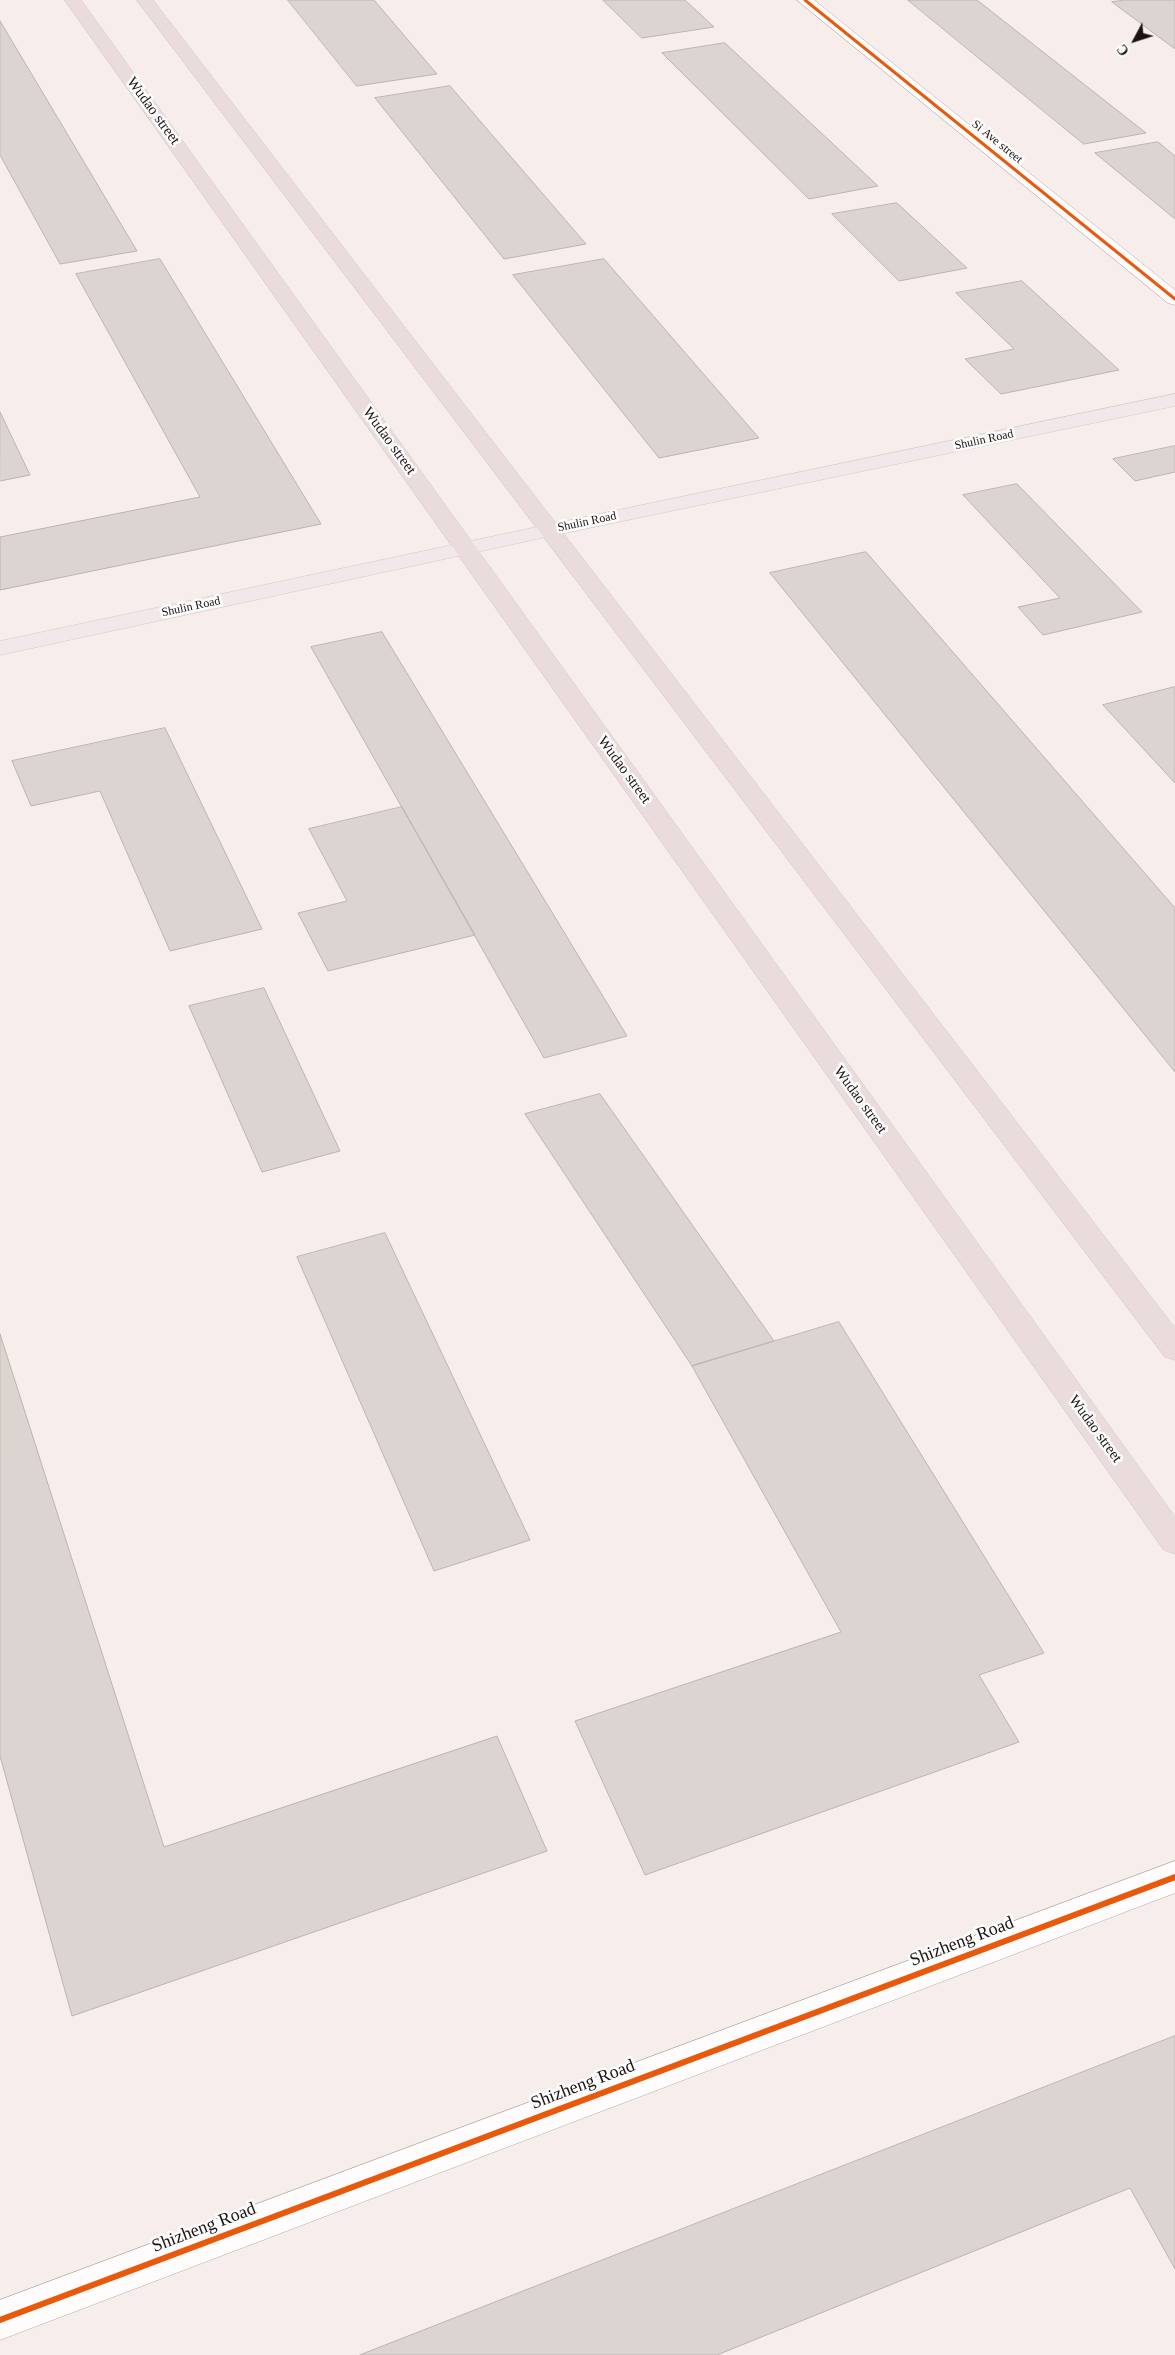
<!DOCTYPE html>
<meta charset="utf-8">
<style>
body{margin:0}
#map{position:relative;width:1175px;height:2355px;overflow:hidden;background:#f7eeec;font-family:Georgia,serif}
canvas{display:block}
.north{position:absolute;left:1110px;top:15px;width:50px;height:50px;-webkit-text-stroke:4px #fcfcfc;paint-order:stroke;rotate:230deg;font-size:14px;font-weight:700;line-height:20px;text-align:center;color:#1c1311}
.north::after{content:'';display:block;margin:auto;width:18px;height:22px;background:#1c1311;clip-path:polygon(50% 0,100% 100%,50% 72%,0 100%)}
</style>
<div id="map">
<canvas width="1175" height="2355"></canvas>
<div class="north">С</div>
</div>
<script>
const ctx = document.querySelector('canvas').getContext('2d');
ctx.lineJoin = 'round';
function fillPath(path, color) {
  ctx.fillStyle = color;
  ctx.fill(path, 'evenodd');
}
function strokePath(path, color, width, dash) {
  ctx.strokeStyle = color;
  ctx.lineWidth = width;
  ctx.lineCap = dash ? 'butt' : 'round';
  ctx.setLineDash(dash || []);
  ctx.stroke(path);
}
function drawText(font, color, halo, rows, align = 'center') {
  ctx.font = font + ' Georgia,serif';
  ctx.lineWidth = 5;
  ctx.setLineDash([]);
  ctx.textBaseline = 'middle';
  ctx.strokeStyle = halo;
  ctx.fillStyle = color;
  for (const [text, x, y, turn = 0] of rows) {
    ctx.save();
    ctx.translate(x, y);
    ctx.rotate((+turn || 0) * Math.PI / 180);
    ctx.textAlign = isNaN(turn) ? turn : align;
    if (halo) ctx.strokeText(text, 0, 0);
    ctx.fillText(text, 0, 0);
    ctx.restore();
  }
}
const building = new Path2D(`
 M 288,0 L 374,0 L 437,74 L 357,86 Z
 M 603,0 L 685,0 L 714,27 L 642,38 Z
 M 908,0 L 977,0 L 1146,133 L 1084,144 Z
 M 1125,0 L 1175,0 L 1175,49 L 1112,2 Z
 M 0,21 L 137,251 L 60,264 L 0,155 Z
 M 725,43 L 878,186 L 809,199 L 662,53 Z
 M 450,86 L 586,244 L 504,259 L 375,98 Z
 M 1158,142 L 1175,156 L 1175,219 L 1095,153 Z
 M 897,203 L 967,268 L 899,281 L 832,214 Z
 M 160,259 L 321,524 L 0,590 L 0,537 L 200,497 L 76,274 Z
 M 604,259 L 759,438 L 659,458 L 513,275 Z
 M 1022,281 L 1119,370 L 1001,394 L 965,359 L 1014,349 L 956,293 Z
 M 0,412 L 30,475 L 0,481 Z
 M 1175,446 L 1175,472 L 1135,481 L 1113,459 Z
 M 1017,484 L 1142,612 L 1043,635 L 1018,607 L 1060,598 L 963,495 Z
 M 866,552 L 1175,908 L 1175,1072 L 770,573 Z
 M 382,632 L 627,1036 L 544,1058 L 311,647 Z
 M 1175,687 L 1175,783 L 1103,705 Z
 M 165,728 L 262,929 L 170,951 L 100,791 L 31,806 L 12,761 Z
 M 402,807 L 475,935 L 328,971 L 298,913 L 347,901 L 309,829 Z
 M 264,988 L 340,1151 L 262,1172 L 189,1006 Z
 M 600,1094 L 774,1341 L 692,1366 L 525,1114 Z
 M 385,1233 L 530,1540 L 434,1571 L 297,1257 Z
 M 839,1322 L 1044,1653 L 979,1675 L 1019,1742 L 645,1875 L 575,1721 L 841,1632 L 692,1366 Z
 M 0,1334 L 164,1847 L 497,1736 L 547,1851 L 72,2016 L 0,1756 Z
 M 1175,2036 L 1175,2269 L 1130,2188 L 717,2355 L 360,2355 Z`);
fillPath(building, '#dcd4d0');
strokePath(building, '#bcb4b0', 1);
const minor = new Path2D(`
 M 797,0 L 814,0 L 1175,290 L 1175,305 L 1168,303 Z
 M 1175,1861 L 1175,1893 L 0,2340 L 0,2300 Z`);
const major = new Path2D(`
 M 1175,394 L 1175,406 L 551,536 L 0,655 L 0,641 L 551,524 Z`);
const highway = new Path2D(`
 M 65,0 L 81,0 L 1175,1517 L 1175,1554 L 1164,1550 Z
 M 137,0 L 153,0 L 1175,1328 L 1175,1360 L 1165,1357 Z`);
strokePath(minor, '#b2aaa7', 1);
strokePath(major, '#cec9c8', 1);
strokePath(highway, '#cec9c8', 1);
fillPath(minor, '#fefcfc');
fillPath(major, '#f2e8e9');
fillPath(highway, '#eadbdd');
strokePath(new Path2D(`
 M 805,0 L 1175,299`), '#e8590c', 3);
strokePath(new Path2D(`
 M 0,2320 L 1175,1877`), '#e8590c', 6);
drawText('12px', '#1c1311', '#fcfcfc', [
 ["Si Ave street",997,142,39],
 ["Shulin Road",984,440,-12],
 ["Shulin Road",587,522,-12],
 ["Shulin Road",191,607,-12]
]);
drawText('15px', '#1c1311', '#fcfcfc', [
 ["Wudao street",153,111,54],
 ["Wudao street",389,441,54],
 ["Wudao street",624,770,54],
 ["Wudao street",860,1100,54],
 ["Wudao street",1095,1429,54]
]);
drawText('18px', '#1c1311', '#fcfcfc', [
 ["Shizheng Road",962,1942,-21],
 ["Shizheng Road",583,2085,-21],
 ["Shizheng Road",204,2228,-21]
]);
</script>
